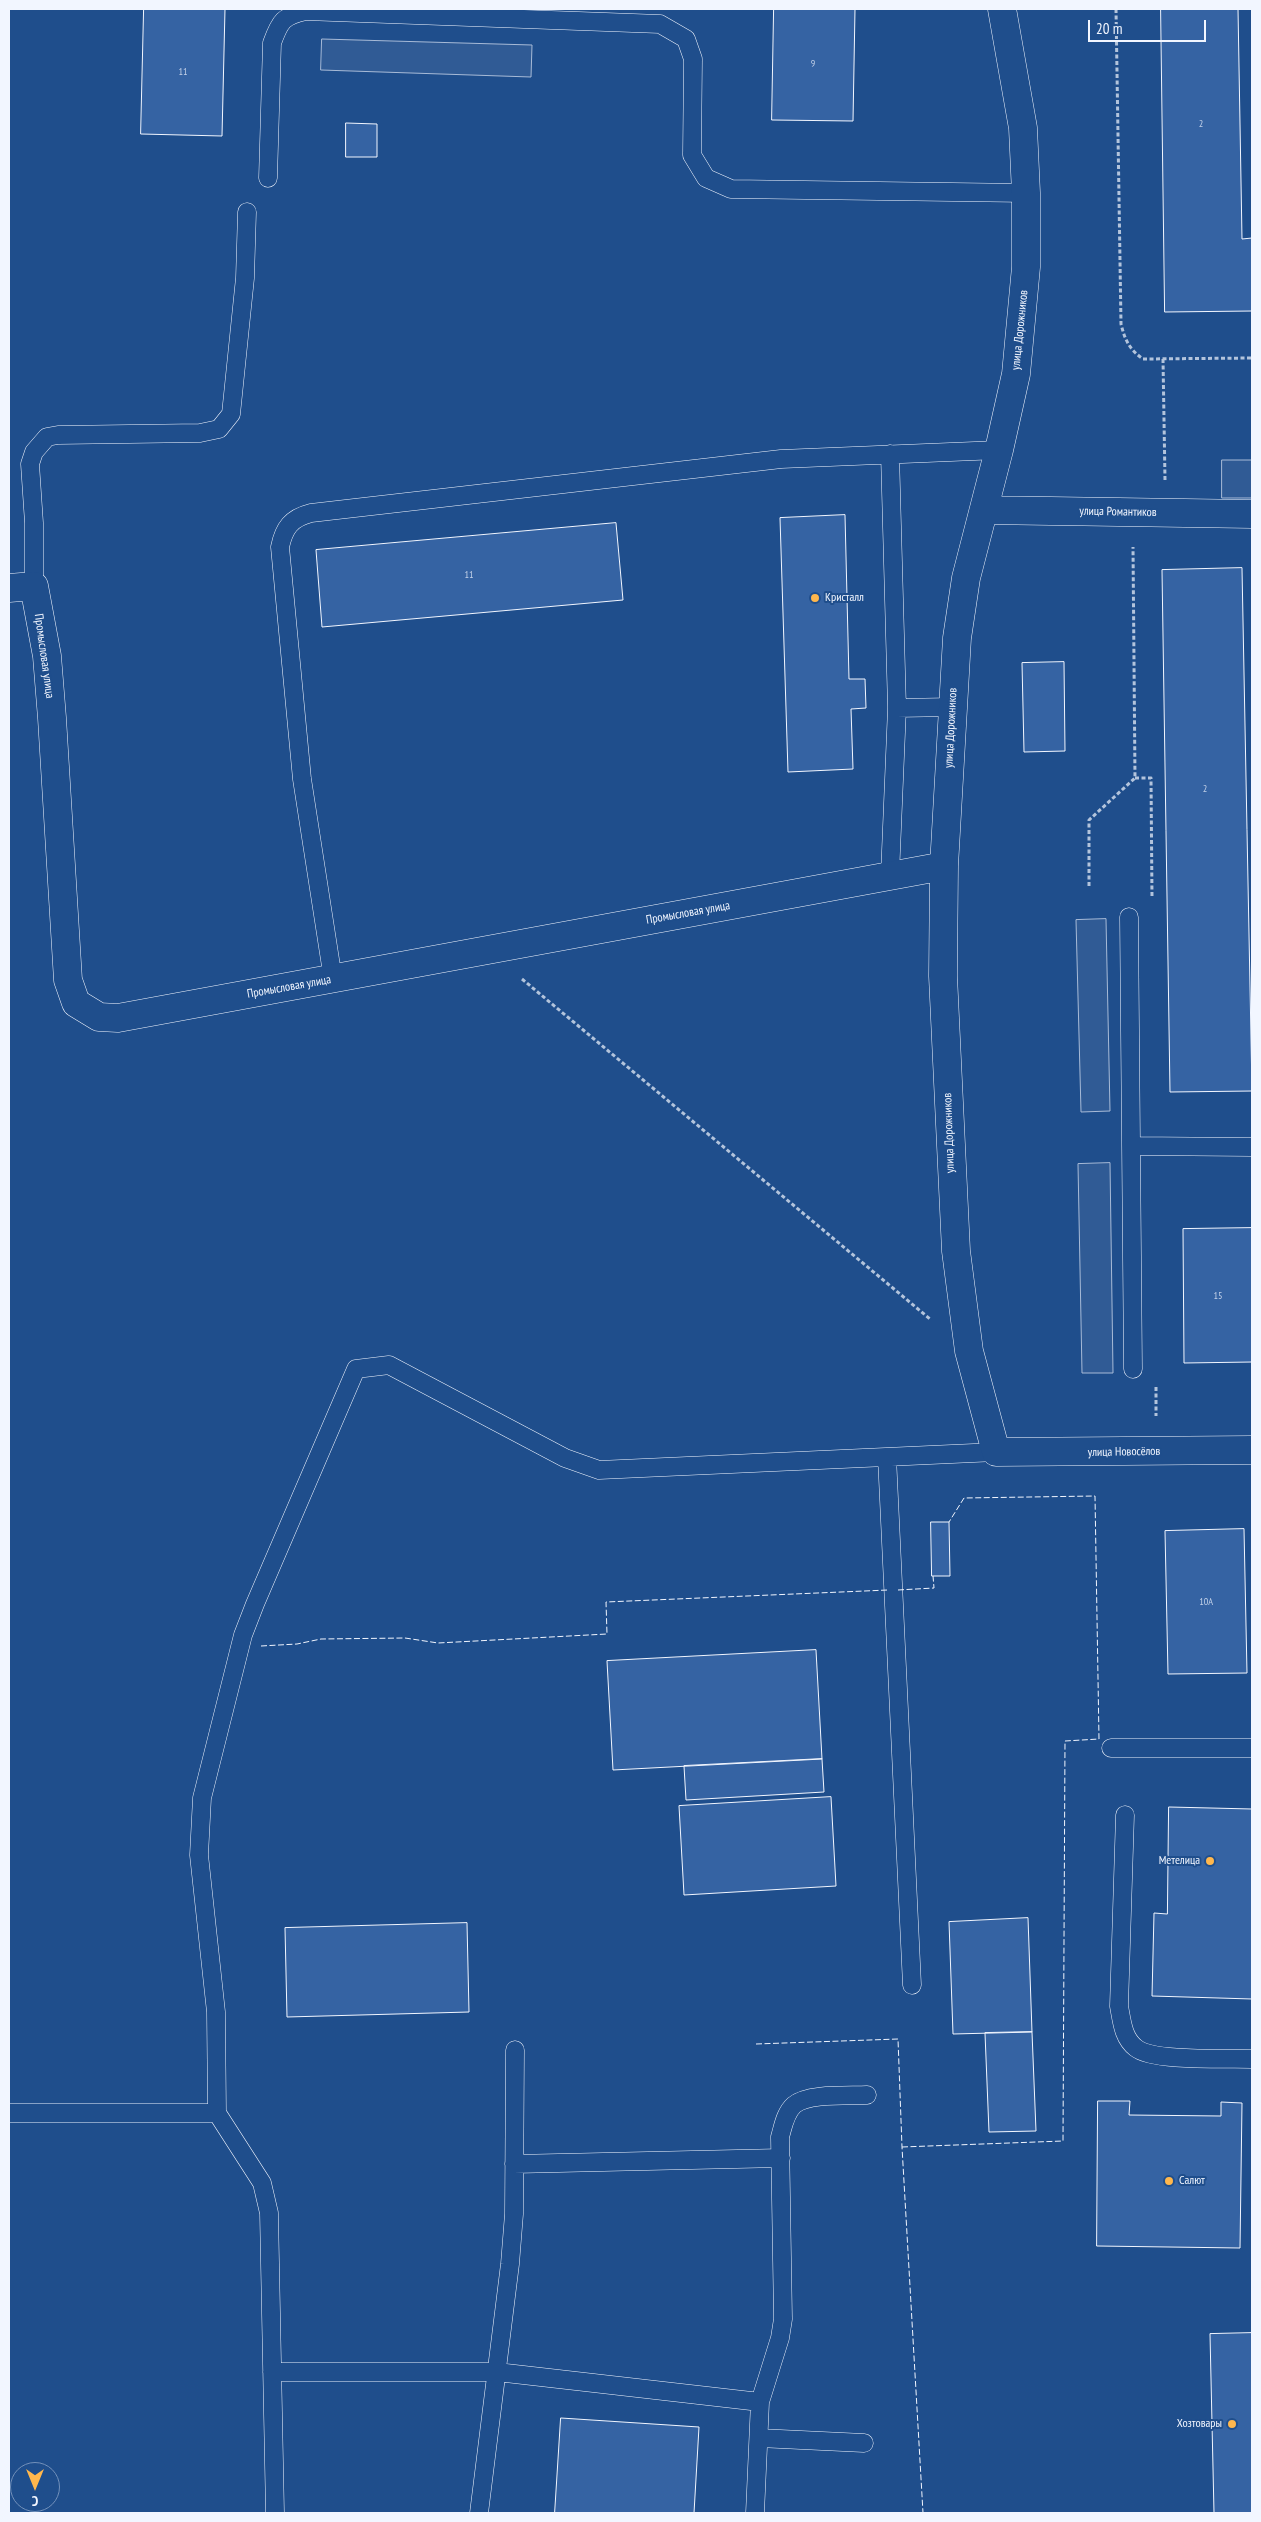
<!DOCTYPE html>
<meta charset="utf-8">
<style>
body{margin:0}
#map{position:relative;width:1261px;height:2522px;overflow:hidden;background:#1f4e8c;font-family:"PT Sans Narrow",sans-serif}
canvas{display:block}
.frame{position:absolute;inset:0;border:10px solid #f2f6ff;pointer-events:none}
.north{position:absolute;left:10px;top:2462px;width:50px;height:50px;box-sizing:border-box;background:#1f4e8c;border:1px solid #7391ba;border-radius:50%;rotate:180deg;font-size:14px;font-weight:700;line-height:20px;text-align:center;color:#f2f6ff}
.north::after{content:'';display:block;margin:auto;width:18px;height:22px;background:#ffb74d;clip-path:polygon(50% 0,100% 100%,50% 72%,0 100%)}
.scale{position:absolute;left:1088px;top:20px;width:118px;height:22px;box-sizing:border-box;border:2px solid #f2f6ff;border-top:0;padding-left:6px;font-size:15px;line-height:18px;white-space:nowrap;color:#f2f6ff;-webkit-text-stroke:4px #1f4e8c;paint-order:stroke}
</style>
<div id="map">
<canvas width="1261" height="2522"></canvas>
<div class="frame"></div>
<div class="north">С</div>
<div class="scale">20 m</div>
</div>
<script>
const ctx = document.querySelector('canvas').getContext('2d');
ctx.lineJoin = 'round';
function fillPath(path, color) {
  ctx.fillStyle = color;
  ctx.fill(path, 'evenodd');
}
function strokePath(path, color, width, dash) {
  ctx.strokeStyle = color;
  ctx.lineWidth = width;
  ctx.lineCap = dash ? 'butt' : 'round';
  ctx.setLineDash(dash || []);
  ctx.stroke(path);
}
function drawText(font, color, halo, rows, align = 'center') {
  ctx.font = font + ' "PT Sans Narrow",sans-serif';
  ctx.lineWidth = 4;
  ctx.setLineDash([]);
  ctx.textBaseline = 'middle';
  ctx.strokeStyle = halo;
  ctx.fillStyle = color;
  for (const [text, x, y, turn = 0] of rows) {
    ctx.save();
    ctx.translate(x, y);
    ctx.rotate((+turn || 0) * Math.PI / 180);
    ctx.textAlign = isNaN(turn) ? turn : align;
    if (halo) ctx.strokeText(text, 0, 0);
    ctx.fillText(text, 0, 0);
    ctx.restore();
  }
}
const parking = new Path2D(`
 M 322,39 L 532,45 L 531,77 L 321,70 Z
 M 1222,460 L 1252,460 L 1252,498 L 1222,498 Z
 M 1106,919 L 1110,1111 L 1081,1112 L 1076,920 Z
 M 1110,1163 L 1113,1373 L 1082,1373 L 1078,1164 Z`);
fillPath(parking, '#305b95');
strokePath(parking, '#a8bbd7', 1);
const building = new Path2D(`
 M 144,9 L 225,9 L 222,136 L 141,134 Z
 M 774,9 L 855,9 L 853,121 L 772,120 Z
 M 1161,9 L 1238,9 L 1242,239 L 1252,238 L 1252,311 L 1165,312 Z
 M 346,123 L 377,124 L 377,157 L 346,157 Z
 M 845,515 L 849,679 L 865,679 L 866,708 L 851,709 L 853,769 L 788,772 L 780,518 Z
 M 616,523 L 623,600 L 322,627 L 316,550 Z
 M 1242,568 L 1252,1091 L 1170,1092 L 1162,570 Z
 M 1064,662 L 1065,751 L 1024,752 L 1022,663 Z
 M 1252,1228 L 1252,1362 L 1184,1363 L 1183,1229 Z
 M 931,1522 L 949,1522 L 950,1576 L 932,1576 Z
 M 1244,1529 L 1247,1673 L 1168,1674 L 1165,1531 Z
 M 816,1650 L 822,1759 L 613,1770 L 607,1661 Z
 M 822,1759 L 824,1792 L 686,1800 L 684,1766 Z
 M 831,1797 L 836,1886 L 684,1895 L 679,1806 Z
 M 1169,1807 L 1252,1809 L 1252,1999 L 1152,1996 L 1154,1913 L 1167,1914 Z
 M 1028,1918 L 1032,2032 L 953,2034 L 949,1922 Z
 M 467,1923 L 469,2012 L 287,2017 L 285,1928 Z
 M 1032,2032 L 1036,2131 L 989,2132 L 985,2033 Z
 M 1098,2101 L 1130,2101 L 1129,2115 L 1221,2116 L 1221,2102 L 1242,2103 L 1240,2248 L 1097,2246 Z
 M 1252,2333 L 1252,2513 L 1214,2513 L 1210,2334 Z
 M 561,2418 L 699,2427 L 694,2513 L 555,2513 Z`);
fillPath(building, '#3563a3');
strokePath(building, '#f2f6ff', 1);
const service = new Path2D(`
 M 268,178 L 272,43 C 280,21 283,16 306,11 L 660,24 L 686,39 L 693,59 L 692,155 L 706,178 L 731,189 L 1026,193
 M 890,454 L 897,708 L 890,875
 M 34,586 L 34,523 L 30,464 L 34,452 L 47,437 L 58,435 L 200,433 L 219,429 L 231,414 L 245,278 L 247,212
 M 897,708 L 952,707
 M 1129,917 L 1133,1369
 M 333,979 L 302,779 L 280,547 C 284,528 291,518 311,513 L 781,459 L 999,450
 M 1132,1146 L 1252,1147
 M 887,1457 L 912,1985
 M 1111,1748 L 1252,1748
 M 1125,1815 L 1119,2006 C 1122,2022 1123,2038 1136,2048 C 1153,2062 1228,2058 1252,2059
 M 9,2113 L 217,2113
 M 514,2164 L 781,2158
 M 272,2372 L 497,2372 L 760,2402 L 755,2513
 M 760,2402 L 780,2338 L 783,2319 L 780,2137 C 783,2127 785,2113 794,2105 C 808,2093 849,2096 867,2095
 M 759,2438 L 864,2443
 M 275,2513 L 269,2213 L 262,2183 L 217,2113 L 216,2012 L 199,1855 L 202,1798 L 243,1635 L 255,1604 L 356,1369 L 389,1365 L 565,1458 L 599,1470 L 996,1452
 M 479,2513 L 510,2264 L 514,2214 L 515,2050`);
const minor = new Path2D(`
 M 1002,9 L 1023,128 L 1026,193 L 1026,267 L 1016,374 L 999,450 L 966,578 L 957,638 L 944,866 L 943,976 L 956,1251 L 969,1351 L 996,1452 L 1252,1450
 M 984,510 L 1252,514
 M 9,588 L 34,586 L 47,656 L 52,718 L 68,980 L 76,1003 L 99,1017 L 118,1018 L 944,866`);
strokePath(service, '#f2f6ff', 19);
strokePath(minor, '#f2f6ff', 29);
strokePath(new Path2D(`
 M 1116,9 L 1121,324 C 1125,340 1129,349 1143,359 L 1252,358
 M 1163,359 L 1165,480
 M 1135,778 L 1151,778 L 1152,898
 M 1089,886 L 1089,820 L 1135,778 L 1133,547
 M 522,979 L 930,1319
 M 1156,1387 L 1156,1416`), '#b3c4dc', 3, [4, 2.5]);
strokePath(service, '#1f4e8c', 18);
strokePath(minor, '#1f4e8c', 28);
strokePath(new Path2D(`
 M 898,1590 L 934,1588 L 933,1576
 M 261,1646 L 297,1644 L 321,1639 L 405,1638 L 438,1643 L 607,1634 L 606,1602 L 888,1590
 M 756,2044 L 898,2039 L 902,2147 L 923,2513
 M 902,2147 L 1063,2141 L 1065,1741 L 1099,1739 L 1095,1496 L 964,1498 L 949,1522`), '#f2f6ff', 1, [6, 2.5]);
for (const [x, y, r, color] of [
 [815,598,5,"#ffb74d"],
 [1210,1861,5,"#ffb74d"],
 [1169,2181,5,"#ffb74d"],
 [1232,2424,5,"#ffb74d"]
]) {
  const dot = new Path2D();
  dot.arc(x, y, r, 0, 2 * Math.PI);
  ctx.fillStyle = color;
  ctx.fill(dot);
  strokePath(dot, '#1f4e8c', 2);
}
drawText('10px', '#c3d1e8', null, [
 ["9",813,64],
 ["11",183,72],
 ["2",1201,124],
 ["11",469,575],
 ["2",1205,789],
 ["15",1218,1296],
 ["10А",1206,1602]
]);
drawText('12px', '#f2f6ff', '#1f4e8c', [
 ["улица Дорожников",1020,330,-84],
 ["улица Романтиков",1118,512,1],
 ["Промысловая улица",44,656,82],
 ["улица Дорожников",951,728,-87],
 ["Промысловая улица",688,913,-10],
 ["Промысловая улица",289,987,-10],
 ["улица Дорожников",949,1133,-92],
 ["улица Новосёлов",1124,1452,-1]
]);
drawText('12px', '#f2f6ff', '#1f4e8c', [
 ["Кристалл",825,598],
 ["Метелица",1200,1861,"right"],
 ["Салют",1179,2181],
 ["Хозтовары",1222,2424,"right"]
], 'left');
</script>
